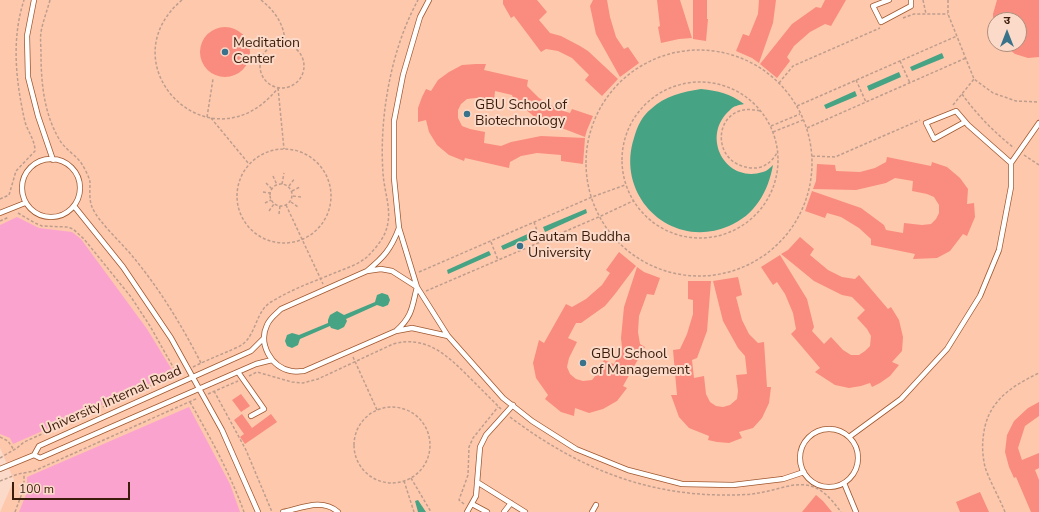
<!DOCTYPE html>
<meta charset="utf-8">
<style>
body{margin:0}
#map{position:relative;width:1039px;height:512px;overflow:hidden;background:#fbdac9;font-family:"Nunito Sans","Noto Sans Devanagari",sans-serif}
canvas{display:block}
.north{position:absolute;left:987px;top:12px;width:40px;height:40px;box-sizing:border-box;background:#fbdac9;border:1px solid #ae8e7d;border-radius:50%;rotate:0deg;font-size:11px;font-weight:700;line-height:16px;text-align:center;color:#3b1c0b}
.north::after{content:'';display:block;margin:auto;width:14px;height:18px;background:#39738b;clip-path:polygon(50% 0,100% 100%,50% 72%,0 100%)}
.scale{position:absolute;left:12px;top:482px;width:118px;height:18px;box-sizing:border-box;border:2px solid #3b1c0b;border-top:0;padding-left:5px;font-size:12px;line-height:14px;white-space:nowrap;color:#3b1c0b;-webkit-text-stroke:3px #fbdac9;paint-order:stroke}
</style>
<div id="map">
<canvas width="1039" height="512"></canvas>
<div class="north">उ</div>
<div class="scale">100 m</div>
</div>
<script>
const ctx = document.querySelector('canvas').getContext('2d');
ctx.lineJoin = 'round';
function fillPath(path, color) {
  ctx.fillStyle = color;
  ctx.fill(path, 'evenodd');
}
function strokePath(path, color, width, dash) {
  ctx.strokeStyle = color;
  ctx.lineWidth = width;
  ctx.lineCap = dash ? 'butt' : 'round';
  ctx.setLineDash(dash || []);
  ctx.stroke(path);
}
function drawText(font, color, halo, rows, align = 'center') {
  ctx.font = font + ' "Nunito Sans",sans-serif';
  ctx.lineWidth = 4;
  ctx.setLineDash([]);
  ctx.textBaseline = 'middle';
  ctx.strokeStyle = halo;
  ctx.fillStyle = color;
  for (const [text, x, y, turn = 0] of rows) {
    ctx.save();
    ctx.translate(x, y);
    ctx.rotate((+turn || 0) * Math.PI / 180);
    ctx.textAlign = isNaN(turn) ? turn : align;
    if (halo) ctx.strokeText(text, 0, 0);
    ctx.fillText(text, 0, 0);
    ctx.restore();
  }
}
fillPath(new Path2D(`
 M 0,0 L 1039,0 L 1039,512 L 0,512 L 14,480 L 0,448 ZM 995,20 L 1019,20 L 1019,44 L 995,44 Z`), '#fec8ad');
fillPath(new Path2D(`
 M 17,217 L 39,228 L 72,232 L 81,239 L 147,329 L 174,373 L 13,444 L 10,438 L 0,434 L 0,225 Z
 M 189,407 L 230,484 L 240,512 L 19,512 L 27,492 L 27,477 Z`), '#fba3cf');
fillPath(new Path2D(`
 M 942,53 L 944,58 L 912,71 L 910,67 Z
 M 899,72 L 901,77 L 869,91 L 867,86 Z
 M 701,89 C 719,91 729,93 744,104 C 739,105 733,106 730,110 C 700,136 725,184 763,172 C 767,171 770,168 773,165 C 768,192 755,215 729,226 C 671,251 615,196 634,138 C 637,127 642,116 651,109 C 665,96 682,92 701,89 Z
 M 855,91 L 857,96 L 826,109 L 824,105 Z
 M 586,209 L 587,213 L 545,232 L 543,227 Z
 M 532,232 L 534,237 L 503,250 L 501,246 Z
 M 489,251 L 491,255 L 448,274 L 447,270 Z
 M 382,293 L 388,295 L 390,300 L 388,305 L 383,307 L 377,305 L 346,319 L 347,321 L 344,327 L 338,330 L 331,328 L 330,326 L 300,339 L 298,345 L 292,348 L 287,346 L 285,341 L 287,335 L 292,333 L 299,335 L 328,323 L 328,320 L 330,315 L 337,311 L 344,315 L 375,302 L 377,295 Z
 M 418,500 L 426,512 L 418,512 L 415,501 Z`), '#46a384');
fillPath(new Path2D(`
 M 503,0 L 537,0 L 547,12 L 539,20 L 550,33 L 561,36 L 580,46 L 588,51 L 618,79 L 602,96 L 585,80 L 589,75 L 572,58 L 558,51 L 546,49 L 541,52 L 514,16 L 511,18 L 503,4 Z
 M 593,0 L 607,0 L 610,17 L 616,37 L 624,49 L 628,47 L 639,63 L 620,77 L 596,34 L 590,6 Z
 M 657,0 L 680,0 L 692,38 L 679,39 L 661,43 L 658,27 L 660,26 Z
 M 693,0 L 707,0 L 707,19 L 708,19 L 706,41 L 693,39 Z
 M 759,0 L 776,0 L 773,23 L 759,63 L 752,58 L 736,51 L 743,34 L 749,36 L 758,14 Z
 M 825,0 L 846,0 L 831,26 L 825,24 L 810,32 L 794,46 L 787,57 L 790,61 L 777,78 L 760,64 L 792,24 L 816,7 L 821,8 Z
 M 997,0 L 1039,0 L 1039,57 L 1028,58 L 1015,54 L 1003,44 L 1019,44 L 1019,20 L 993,20 L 993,14 Z
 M200 52a25 25 0 1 1 50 0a25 25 0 1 1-50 0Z
 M 476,64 L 486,64 L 484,70 L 528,80 L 527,86 L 539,98 L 557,109 L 570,113 L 572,109 L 593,116 L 587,130 L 585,137 L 536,118 L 514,100 L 512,95 L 495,91 L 494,101 L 476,98 L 467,99 L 461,104 L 458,110 L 458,118 L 462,126 L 470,129 L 485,132 L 484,143 L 501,146 L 511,142 L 541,136 L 585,138 L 583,164 L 561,161 L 561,155 L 537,153 L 521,156 L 510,162 L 509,168 L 465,158 L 464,161 L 449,155 L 437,145 L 429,132 L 426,120 L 418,122 L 418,108 L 422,97 L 426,89 L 431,91 L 438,80 L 449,72 L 462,65 Z
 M 887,157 L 931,166 L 932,162 L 947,167 L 960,178 L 968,189 L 967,204 L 974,203 L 975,217 L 967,236 L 963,234 L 950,251 L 937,258 L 913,259 L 915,254 L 871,245 L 871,239 L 859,228 L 841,217 L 827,213 L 825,218 L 805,211 L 812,191 L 861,208 L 884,225 L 886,230 L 903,233 L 904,223 L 922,225 L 931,224 L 936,219 L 939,213 L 939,205 L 934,197 L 927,194 L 912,191 L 913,181 L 895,178 L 886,183 L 856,190 L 813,189 L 816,181 L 817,164 L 835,165 L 836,171 L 860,172 L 875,168 L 886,162 Z
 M 800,237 L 814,249 L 810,255 L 828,270 L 842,277 L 855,279 L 859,275 L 888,309 L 891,307 L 899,320 L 903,337 L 902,351 L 892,362 L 899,365 L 890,376 L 880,383 L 872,387 L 870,383 L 861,386 L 849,388 L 835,385 L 815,372 L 820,368 L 791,334 L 796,329 L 793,313 L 785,294 L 777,282 L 773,285 L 761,267 L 780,255 L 807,299 L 814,327 L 812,331 L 824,344 L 831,337 L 843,350 L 851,355 L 859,355 L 865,351 L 870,346 L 871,336 L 867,329 L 857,318 L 865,310 L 852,297 L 842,295 L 814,281 L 781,254 L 788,250 Z
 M 619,252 L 636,266 L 615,294 L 605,306 L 581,323 L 576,323 L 568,338 L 577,342 L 569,358 L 567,367 L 570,374 L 576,379 L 583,381 L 592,380 L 597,374 L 604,360 L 614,364 L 622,348 L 621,338 L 624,307 L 637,267 L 644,272 L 660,278 L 654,295 L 647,294 L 639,316 L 638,332 L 640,344 L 645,347 L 623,386 L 627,388 L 617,401 L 603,409 L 589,413 L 575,408 L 574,416 L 561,412 L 545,399 L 548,395 L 536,378 L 533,363 L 539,340 L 544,343 L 566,304 L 572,307 L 586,299 L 602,285 L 610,273 L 606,270 Z
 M 738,277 L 742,295 L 736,297 L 742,320 L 749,334 L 758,343 L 764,342 L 767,387 L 771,387 L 769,403 L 762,418 L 753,428 L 739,432 L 742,438 L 729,443 L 717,442 L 708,440 L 709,436 L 689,428 L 679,417 L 671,395 L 677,395 L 673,350 L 680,349 L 687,334 L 693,314 L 693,300 L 688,299 L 688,281 L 711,281 L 707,331 L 697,358 L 692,360 L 694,378 L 704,376 L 706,394 L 710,402 L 716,406 L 723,407 L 730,405 L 737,399 L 738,391 L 736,375 L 747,374 L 745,356 L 738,348 L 723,321 L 713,281 Z
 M 241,394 L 250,406 L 241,412 L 232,400 Z
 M 1039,402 L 1039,416 L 1025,426 L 1018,448 L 1022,460 L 1039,453 L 1039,468 L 1035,470 L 1039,480 L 1039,512 L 1031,512 L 1016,477 L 1014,478 L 1009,467 L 1005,452 L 1007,435 L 1014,421 L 1028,408 Z
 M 242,414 L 252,428 L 271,414 L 277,422 L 245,444 L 240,437 L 244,434 L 234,420 Z
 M 980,492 L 989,512 L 960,512 L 956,502 Z
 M 816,495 L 823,501 L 832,512 L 802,512 Z`), '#f98c7e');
const service = new Path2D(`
 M 34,0 L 27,36 L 28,77 L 38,116 L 53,160
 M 429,0 L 420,17 L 403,75 L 394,121 L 394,178 L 399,228 L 417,287 L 448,336 L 503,398 L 532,421 L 576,449 L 628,470 L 682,484 L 733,485 L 783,479 L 804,472
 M 889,0 L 873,6 L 881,22 L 911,6 L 911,0
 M 965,122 L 934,139 L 926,123 L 956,111 L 968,125 L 1011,163
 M22 188a29 29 0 1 1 58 0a29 29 0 1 1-58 0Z
 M 74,206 L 123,267 L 171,338 L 222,430 L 258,512
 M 0,213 L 25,203
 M 381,269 L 392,271 L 417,287 C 412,306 413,316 396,331 L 304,371 C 300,371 295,372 291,371 C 271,367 258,344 267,325 C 270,318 276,314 281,309 L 367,271 Z
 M 367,271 C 384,257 391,249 399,228
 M 396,331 L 412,328 L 448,336
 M 238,372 L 264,409 L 251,416
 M800 458a29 29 0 1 1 58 0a29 29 0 1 1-58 0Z
 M 849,437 L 901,399 L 947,349 L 980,296 L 999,250 L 1011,187 L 1011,163 L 1039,123
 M 34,455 L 39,446 L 251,351 L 264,338
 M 34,455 L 40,458 L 256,364 L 272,360
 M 0,469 L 34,455
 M 477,482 L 525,512
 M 844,483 L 856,512
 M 472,504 L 487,512
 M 283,512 C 302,508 322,498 338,512
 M 467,512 L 476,496 L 480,447 L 486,435 L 513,405
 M 504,512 L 511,503
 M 592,512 L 596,505`);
strokePath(service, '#9f572e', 6);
strokePath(new Path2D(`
 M 50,0 C 47,11 43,21 41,32 C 40,39 41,47 41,53 C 41,83 44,113 59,139 C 65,150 78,156 83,166 C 86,171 89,177 90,182 C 90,190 89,200 92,207 C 98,222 123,244 134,258 C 161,291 182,326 201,363
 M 182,0 C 105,65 211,172 278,88
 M 261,0 C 275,11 285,25 285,44
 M 923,0 L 926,14
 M 948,0 L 948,14 L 974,79 L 993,93 L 1016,101 L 1039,102
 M 903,18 L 914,14 L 948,14
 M260 66a22 22 0 1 1 44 0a22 22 0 1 1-44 0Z
 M586 163a113 113 0 1 1 226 0a113 113 0 1 1-226 0Z
 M 251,58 L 261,60
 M 900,61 L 910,83
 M 856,80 L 866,102
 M622 160a78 78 0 1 1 156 0a78 78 0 1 1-156 0Z
 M 779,83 L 793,66 L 880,28
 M 278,88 L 284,149
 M 962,94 C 977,115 994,132 1014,148
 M 953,105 L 974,79
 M 797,106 L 957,36
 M 760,111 C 713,99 707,165 752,168 C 764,169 773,161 778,151
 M 207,117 L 213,79
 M 211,118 L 249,164
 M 771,126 L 800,114
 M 807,128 L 966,58
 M 773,132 L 803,120
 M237 196a47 47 0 1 1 94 0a47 47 0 1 1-94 0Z
 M 1024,155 L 1039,165
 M 812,156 L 835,157 L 920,120
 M 273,176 L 277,185
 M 266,183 L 272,189
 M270 195a11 11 0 1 1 22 0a11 11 0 1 1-22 0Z
 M 282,184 L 284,173
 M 289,186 L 295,178
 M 292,191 L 300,187
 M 263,192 L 270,193
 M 293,196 L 301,197
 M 0,199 L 9,195 L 16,171 L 35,151 C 35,140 28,132 25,122 C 16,82 11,40 24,0
 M 291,202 L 298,207
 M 265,203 L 271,200
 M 286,205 L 323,284
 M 269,211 L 274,204
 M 18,213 L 35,223 L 42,226 L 67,227 L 73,229 L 84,239 L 131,297 L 150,326 L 177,374
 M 279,214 L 280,206
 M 0,221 L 9,217
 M 534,222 L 541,242
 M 491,242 L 498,260
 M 419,272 L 592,197 L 625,185
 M 426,291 L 601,216 L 633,201
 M 353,357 L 377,410
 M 193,367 C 205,361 217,356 229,351 C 233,349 239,347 243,344 C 256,334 256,311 271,302 C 292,289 315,281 337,272 C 347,268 359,264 367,257 C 375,249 384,239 387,227 C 392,210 384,191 383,173 C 379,117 391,49 418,0
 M 249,376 L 257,372 L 292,382 L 303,383 L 318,379 L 393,344 C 426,335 447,355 468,376 C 479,387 490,398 501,409
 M 214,391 L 246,450 L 272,512
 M 208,394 L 238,381
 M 190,402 C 210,437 230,473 244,512
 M354 445a38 38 0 1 1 76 0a38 38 0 1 1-76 0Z
 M 510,417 C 575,466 643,495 725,495 C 736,495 748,495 758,493 C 774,491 790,483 806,485 C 822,487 832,500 841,512
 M 0,437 L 8,441 L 14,450
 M 0,458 L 17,448 L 24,442 L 182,372
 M 411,478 L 431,512
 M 0,481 L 18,474 L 34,471 L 198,398
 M 404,481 L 414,512
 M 464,504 L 459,500 L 468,475 L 469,447 L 473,438 L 498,407
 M 15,512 L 24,488 L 24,473
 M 1005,512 C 999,497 990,482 985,467 C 983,458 982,448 983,439 C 986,403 1008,388 1039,373`), '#be9d8c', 1.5, [3, 2]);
strokePath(service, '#fff', 4.5);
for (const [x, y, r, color] of [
 [225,52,4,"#39738b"],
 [467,114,4,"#39738b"],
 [520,246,4,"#39738b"],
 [583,363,4,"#39738b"]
]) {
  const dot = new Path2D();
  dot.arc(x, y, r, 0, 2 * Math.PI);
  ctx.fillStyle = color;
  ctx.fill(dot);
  strokePath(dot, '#fbdac9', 1.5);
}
drawText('14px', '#3b1c0b', '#fbdac9', [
 ["Meditation",233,44],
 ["Center",233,60],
 ["GBU School of",475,106],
 ["Biotechnology",475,122],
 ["Gautam Buddha",528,238],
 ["University",528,254],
 ["GBU School",591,355],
 ["of Management",591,371]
], 'left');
drawText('14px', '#3b1c0b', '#fbdac9', [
 ["University Internal Road",112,401,-24]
]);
</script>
